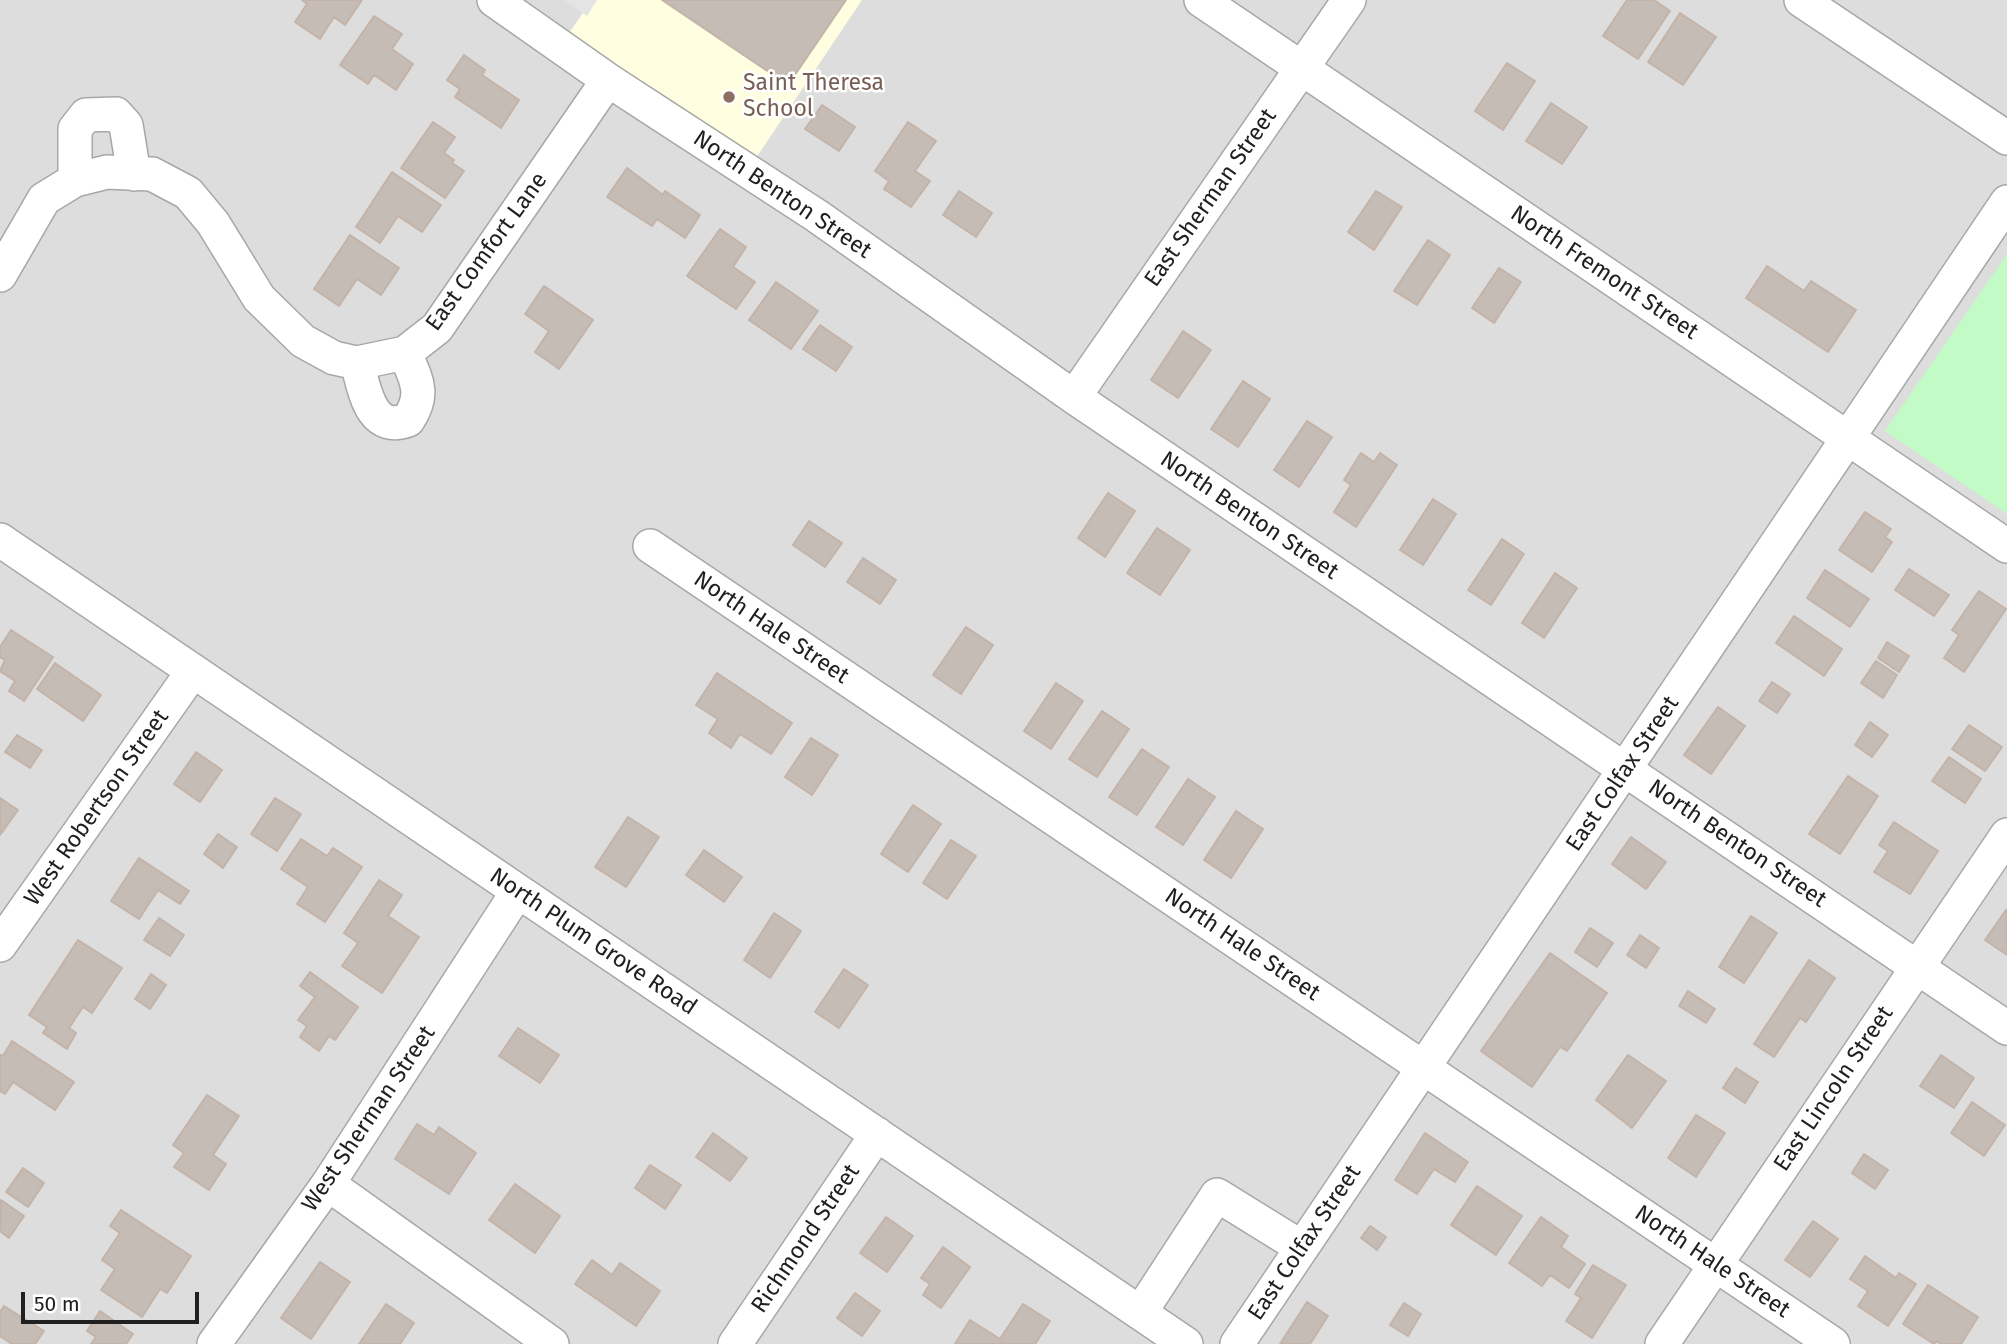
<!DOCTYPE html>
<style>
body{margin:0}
#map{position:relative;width:2007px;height:1344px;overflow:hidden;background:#f1ede6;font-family:"Fira Sans",sans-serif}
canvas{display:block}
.scale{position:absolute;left:21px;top:1292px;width:178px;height:32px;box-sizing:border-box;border:4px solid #202020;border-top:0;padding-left:9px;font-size:21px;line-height:24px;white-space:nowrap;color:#202020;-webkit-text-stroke:5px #fff;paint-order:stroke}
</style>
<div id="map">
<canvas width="2007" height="1344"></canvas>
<div class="scale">50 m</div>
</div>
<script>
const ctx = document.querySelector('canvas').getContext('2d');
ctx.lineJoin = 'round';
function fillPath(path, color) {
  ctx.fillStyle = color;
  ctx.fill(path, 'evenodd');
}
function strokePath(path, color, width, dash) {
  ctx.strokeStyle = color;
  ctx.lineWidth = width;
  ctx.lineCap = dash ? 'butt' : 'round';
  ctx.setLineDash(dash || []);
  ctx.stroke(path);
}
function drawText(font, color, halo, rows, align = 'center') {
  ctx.font = font + ' "Fira Sans",sans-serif';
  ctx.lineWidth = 5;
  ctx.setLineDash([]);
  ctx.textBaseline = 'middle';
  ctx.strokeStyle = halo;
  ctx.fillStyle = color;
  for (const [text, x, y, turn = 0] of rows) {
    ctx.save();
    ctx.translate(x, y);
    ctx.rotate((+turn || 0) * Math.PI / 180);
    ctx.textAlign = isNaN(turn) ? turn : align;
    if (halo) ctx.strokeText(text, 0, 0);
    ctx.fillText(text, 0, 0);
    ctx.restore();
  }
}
fillPath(new Path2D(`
 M 0,0 L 2007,0 L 2007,1344 L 0,1344 Z`), '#dedddd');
fillPath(new Path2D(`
 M 592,0 L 862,0 L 754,161 L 569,33 Z`), '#fffee0');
fillPath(new Path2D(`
 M 2007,254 L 2007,514 L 1885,431 Z`), '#c3fbc6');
fillPath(new Path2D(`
 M 564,0 L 597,0 L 587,16 Z`), '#e4e4e4');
const building = new Path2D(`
 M 302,0 L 362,0 L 345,25 L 334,17 L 320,39 L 295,22 L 307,4 Z
 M 662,0 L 846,0 L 788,85 Z
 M 1627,0 L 1654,0 L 1670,11 L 1638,59 L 1603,36 Z
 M 1680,13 L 1716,37 L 1683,85 L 1648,62 Z
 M 374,16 L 402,34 L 392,49 L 413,64 L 396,90 L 374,75 L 368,84 L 340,65 Z
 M 464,55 L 485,70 L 482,75 L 519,100 L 501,128 L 455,97 L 460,89 L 447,80 Z
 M 1507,63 L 1535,81 L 1503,130 L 1475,111 Z
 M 1551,103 L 1587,127 L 1562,164 L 1526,141 Z
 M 822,105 L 855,127 L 839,151 L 805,129 Z
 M 433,122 L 455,137 L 444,153 L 454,160 L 452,163 L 464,171 L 445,198 L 401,168 Z
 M 908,122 L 936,141 L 915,171 L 930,181 L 911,207 L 884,189 L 889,181 L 875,171 Z
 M 627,168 L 663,195 L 665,191 L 700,215 L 685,238 L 657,219 L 652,226 L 607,197 Z
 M 392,172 L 441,205 L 422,232 L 398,216 L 380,243 L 356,227 Z
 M 959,191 L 992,213 L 976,237 L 943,215 Z
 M 1376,191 L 1402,207 L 1374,250 L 1348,232 Z
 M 720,229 L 746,247 L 733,267 L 755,282 L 736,309 L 687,276 Z
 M 350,235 L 399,268 L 381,295 L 357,279 L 339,306 L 314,289 Z
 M 1428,240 L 1450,255 L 1417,305 L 1394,291 Z
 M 1767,266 L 1804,291 L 1811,281 L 1856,310 L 1828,352 L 1746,298 Z
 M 1499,268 L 1521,282 L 1494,323 L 1472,308 Z
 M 776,282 L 818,311 L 791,349 L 749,320 Z
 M 544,286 L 593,320 L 559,369 L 535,352 L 549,331 L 525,314 Z
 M 820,325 L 852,347 L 836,371 L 803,349 Z
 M 1183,331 L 1211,350 L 1178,398 L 1151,380 Z
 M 1243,381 L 1270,399 L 1238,447 L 1211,429 Z
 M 1307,421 L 1332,437 L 1299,487 L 1274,470 Z
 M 1361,453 L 1374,462 L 1380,453 L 1397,465 L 1356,527 L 1334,512 L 1351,485 L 1344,480 Z
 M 1108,493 L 1135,511 L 1105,557 L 1078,538 Z
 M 1433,499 L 1456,514 L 1423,565 L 1400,550 Z
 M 1865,512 L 1891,529 L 1885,537 L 1892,542 L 1872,572 L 1839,550 Z
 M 809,521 L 842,543 L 825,567 L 793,545 Z
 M 1157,528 L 1190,550 L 1160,595 L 1127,573 Z
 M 1502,539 L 1524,554 L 1491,605 L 1468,590 Z
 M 863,558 L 896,580 L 880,604 L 847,582 Z
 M 1909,569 L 1949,595 L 1934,616 L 1895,590 Z
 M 1825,570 L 1869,599 L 1850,627 L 1807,598 Z
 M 1555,573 L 1577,588 L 1544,638 L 1522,623 Z
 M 1979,591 L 2006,609 L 1964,672 L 1944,658 L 1959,635 L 1952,630 Z
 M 1794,616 L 1842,649 L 1824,676 L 1776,643 Z
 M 966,627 L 993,645 L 961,694 L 933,675 Z
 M 11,630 L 53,657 L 24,701 L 9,691 L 15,681 L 0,671 L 5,660 L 0,657 L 0,647 Z
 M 1887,642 L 1909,656 L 1899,672 L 1878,658 Z
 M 1876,661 L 1897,675 L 1883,698 L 1861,683 Z
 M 55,663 L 101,695 L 83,721 L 37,689 Z
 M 717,673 L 792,723 L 771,754 L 740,734 L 731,748 L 709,733 L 718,719 L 696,705 Z
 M 1772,682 L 1790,694 L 1777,713 L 1759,701 Z
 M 1056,683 L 1083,701 L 1051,749 L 1024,731 Z
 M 1718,707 L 1745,726 L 1711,774 L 1684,755 Z
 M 1102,711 L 1129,729 L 1097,777 L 1069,759 Z
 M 1870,722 L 1888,735 L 1872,757 L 1855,745 Z
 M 1969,725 L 2002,747 L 1985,771 L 1952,749 Z
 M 17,735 L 42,750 L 30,768 L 5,752 Z
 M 811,738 L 838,755 L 812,795 L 785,777 Z
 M 1142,749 L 1169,767 L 1137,815 L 1109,797 Z
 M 196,752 L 222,770 L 200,802 L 174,784 Z
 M 1949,757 L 1981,779 L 1965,803 L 1932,781 Z
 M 1848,776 L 1878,796 L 1840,854 L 1809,834 Z
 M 1188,779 L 1215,797 L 1183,845 L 1156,827 Z
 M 0,798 L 18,810 L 0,835 Z
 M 275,798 L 301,814 L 277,851 L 251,834 Z
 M 913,805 L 941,824 L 908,872 L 881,854 Z
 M 1236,811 L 1263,829 L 1231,878 L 1204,860 Z
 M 628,817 L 659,837 L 626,887 L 595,867 Z
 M 1894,822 L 1938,851 L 1910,894 L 1874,872 L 1888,851 L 1879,845 Z
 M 218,834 L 237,847 L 223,868 L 204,854 Z
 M 1631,837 L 1666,862 L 1646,889 L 1612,864 Z
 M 301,839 L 327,856 L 333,848 L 362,867 L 325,922 L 297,904 L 308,887 L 281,869 Z
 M 951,840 L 976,856 L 947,899 L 923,883 Z
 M 704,850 L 742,877 L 724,902 L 686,875 Z
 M 139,858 L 189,891 L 180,904 L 158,890 L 139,919 L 111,901 Z
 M 379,880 L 402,895 L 388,916 L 419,937 L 382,993 L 342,966 L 358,943 L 344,933 Z
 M 2006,910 L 2007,911 L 2007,955 L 1985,940 Z
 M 774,913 L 801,931 L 770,978 L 744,960 Z
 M 1751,916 L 1777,933 L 1744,983 L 1719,967 Z
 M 159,918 L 184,935 L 170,956 L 144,940 Z
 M 1590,928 L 1613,943 L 1597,967 L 1575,952 Z
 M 1640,935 L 1659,948 L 1646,968 L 1627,955 Z
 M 78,940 L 122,968 L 92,1013 L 83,1007 L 69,1028 L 76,1033 L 67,1049 L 43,1033 L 47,1027 L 29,1015 Z
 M 1550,953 L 1607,993 L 1567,1051 L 1560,1047 L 1532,1087 L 1481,1051 Z
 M 1809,960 L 1835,978 L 1806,1022 L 1800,1018 L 1774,1057 L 1754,1044 Z
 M 844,969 L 868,985 L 839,1028 L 815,1012 Z
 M 310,972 L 358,1007 L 335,1040 L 329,1036 L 319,1051 L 300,1037 L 307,1026 L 298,1020 L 315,997 L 300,986 Z
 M 151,974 L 166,985 L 150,1009 L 135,999 Z
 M 1688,991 L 1715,1009 L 1706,1023 L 1679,1006 Z
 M 518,1028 L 559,1055 L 540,1083 L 499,1056 Z
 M 12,1041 L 74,1082 L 55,1110 L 13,1082 L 5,1094 L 0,1091 L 0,1055 L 3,1056 Z
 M 1628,1055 L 1666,1081 L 1632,1128 L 1596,1100 Z
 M 1941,1055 L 1974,1078 L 1954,1108 L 1920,1086 Z
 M 1736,1068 L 1758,1082 L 1745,1103 L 1723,1088 Z
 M 207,1095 L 239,1116 L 213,1155 L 226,1164 L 209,1190 L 174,1167 L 184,1153 L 173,1145 Z
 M 1972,1102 L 2005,1125 L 1984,1156 L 1951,1133 Z
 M 1696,1115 L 1725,1133 L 1696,1177 L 1668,1158 Z
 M 417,1124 L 434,1135 L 439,1127 L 476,1153 L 449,1194 L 395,1159 Z
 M 713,1133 L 747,1158 L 730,1181 L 696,1157 Z
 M 1425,1133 L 1468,1162 L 1455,1182 L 1434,1169 L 1417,1194 L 1395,1180 Z
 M 1864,1154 L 1888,1170 L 1875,1189 L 1852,1173 Z
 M 650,1165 L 681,1185 L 665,1209 L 635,1188 Z
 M 23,1168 L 44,1183 L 28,1207 L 6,1192 Z
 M 515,1184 L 560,1216 L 535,1253 L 489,1220 Z
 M 1477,1186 L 1522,1216 L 1496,1255 L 1451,1225 Z
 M 1,1200 L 24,1216 L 9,1238 L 0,1231 Z
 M 121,1210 L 191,1256 L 167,1293 L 160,1289 L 142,1317 L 101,1290 L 115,1269 L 102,1260 L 120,1233 L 110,1226 Z
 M 886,1217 L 913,1236 L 887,1272 L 860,1253 Z
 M 1541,1217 L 1568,1236 L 1561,1247 L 1585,1264 L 1569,1288 L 1550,1275 L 1542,1286 L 1509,1263 Z
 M 1813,1221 L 1838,1239 L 1810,1277 L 1785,1260 Z
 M 1370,1226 L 1386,1237 L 1377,1250 L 1361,1238 Z
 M 943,1247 L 970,1267 L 941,1308 L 923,1295 L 930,1284 L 921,1278 Z
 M 1865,1256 L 1896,1278 L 1899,1273 L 1916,1284 L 1888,1326 L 1858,1306 L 1868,1291 L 1850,1279 Z
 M 592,1260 L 612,1275 L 620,1263 L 660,1291 L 636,1326 L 575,1284 Z
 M 320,1262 L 350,1282 L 311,1339 L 281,1318 Z
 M 1593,1265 L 1626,1285 L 1592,1338 L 1566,1321 L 1581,1298 L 1575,1294 Z
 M 1928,1285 L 1978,1317 L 1961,1344 L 1941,1344 L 1937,1341 L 1934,1344 L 1903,1324 Z
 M 855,1293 L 880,1311 L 862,1336 L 837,1318 Z
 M 1307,1302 L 1328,1316 L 1310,1344 L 1280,1344 Z
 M 1404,1303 L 1421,1314 L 1408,1336 L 1390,1325 Z
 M 386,1304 L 414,1323 L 400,1344 L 359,1344 Z
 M 1023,1304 L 1050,1321 L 1035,1344 L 955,1344 L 970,1320 L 1000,1339 Z
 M 4,1306 L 44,1331 L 35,1344 L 12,1344 L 0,1336 L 0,1312 Z
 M 100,1311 L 133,1334 L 126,1344 L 91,1344 L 96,1337 L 87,1331 Z`);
fillPath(building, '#c5bcb5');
strokePath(building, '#c3b3a8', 2);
const minor = new Path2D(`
 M 494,0 L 608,80 L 817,216 L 1074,397 L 2007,1028
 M 1201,0 L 2007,546
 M 1801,0 L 2007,138
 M 75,180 L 75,129 L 86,115 L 116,114 L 126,125 L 134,174
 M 0,275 L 44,199 L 75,180 L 107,172 L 152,174 L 188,193 L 213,223 L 259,298 L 303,341 L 334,358 L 357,363 L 405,353 L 437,328 L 608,80
 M 357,363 C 365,390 370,434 408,420 C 426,394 416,379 405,353
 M 1074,397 L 1349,0
 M 0,540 L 1186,1344
 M 650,546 L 1833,1344
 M 0,945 L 193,671
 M 328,1184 L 552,1344
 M 1140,1313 L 1217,1195 L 1301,1247
 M 214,1344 L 328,1184 L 518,891
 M 735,1344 L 877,1134
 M 1237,1344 L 2007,202
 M 1662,1344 L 2007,835`);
strokePath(minor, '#a7a7a7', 36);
strokePath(minor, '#fff', 33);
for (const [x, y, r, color] of [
 [729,97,7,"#8d6e63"]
]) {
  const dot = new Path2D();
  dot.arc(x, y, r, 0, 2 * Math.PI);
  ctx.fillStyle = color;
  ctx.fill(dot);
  strokePath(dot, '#fff', 2.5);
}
drawText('23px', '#785e54', '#fff', [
 ["Saint Theresa",743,84],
 ["School",743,110]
], 'left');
drawText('23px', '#202020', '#fff', [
 ["North Benton Street",782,195,34],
 ["East Sherman Street",1211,198,-55],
 ["East Comfort Lane",487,252,-54],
 ["North Fremont Street",1604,273,34],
 ["North Benton Street",1249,516,34],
 ["North Hale Street",771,628,34],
 ["East Colfax Street",1623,774,-56],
 ["West Robertson Street",97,808,-55],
 ["North Benton Street",1737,844,34],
 ["North Plum Grove Road",593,942,34],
 ["North Hale Street",1242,945,34],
 ["East Lincoln Street",1834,1089,-56],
 ["West Sherman Street",369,1119,-56],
 ["Richmond Street",806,1239,-56],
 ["East Colfax Street",1305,1243,-56],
 ["North Hale Street",1712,1262,34]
]);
</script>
